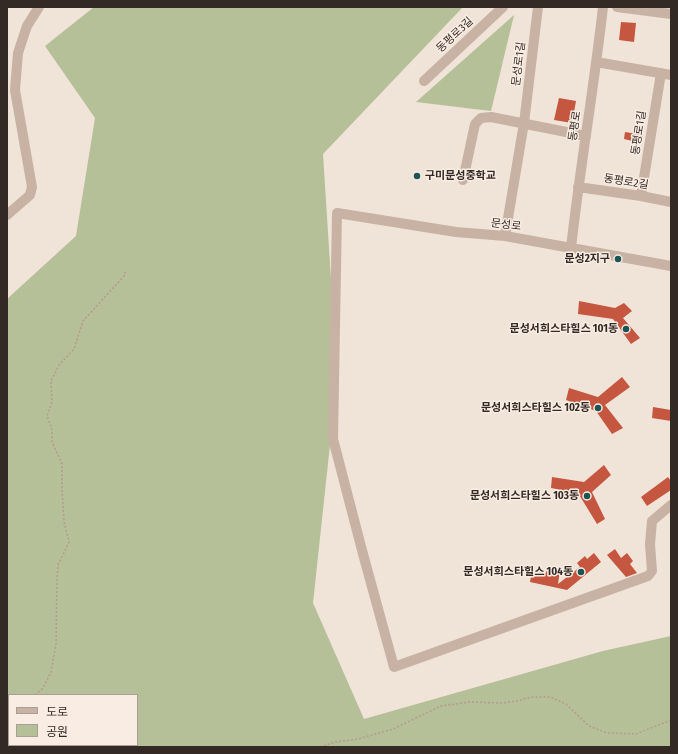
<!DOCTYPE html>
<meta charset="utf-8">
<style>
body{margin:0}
#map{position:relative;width:678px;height:754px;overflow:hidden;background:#f0e3d7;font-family:"Fira Sans Condensed","Noto Sans KR",sans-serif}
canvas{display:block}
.frame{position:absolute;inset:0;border:8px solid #332925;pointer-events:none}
.legend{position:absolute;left:8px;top:694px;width:130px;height:52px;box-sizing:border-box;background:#f9ede3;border:1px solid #aa9f97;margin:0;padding:5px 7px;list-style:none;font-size:12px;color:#332925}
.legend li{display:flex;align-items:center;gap:8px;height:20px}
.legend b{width:20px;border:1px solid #aa9f97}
</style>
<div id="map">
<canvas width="678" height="754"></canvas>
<div class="frame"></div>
<ul class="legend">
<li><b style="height:5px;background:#c8b2a4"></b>도로</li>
<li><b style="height:11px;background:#b5bf98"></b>공원</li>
</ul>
</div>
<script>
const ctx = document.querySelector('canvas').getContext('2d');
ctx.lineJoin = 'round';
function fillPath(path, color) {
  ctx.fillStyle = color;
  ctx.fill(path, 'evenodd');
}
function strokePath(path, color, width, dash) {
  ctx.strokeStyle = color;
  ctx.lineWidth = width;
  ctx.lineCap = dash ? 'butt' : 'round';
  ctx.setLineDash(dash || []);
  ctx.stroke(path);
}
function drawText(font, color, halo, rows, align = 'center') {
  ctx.font = font + ' "Fira Sans Condensed","Noto Sans KR",sans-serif';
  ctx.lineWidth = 3;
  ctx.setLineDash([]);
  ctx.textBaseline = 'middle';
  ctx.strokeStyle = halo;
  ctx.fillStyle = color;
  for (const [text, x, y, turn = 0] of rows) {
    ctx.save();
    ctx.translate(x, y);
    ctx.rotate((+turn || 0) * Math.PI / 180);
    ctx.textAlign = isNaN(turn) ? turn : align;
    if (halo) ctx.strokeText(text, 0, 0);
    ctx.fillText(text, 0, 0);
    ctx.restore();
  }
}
fillPath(new Path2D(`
 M 94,7 L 463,7 L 323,154 L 332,295 L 332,426 L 313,603 L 364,719 L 603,651 L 671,636 L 671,747 L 7,747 L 7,299 L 76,236 L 95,118 L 45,46 ZM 9,695 L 137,695 L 137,745 L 9,745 Z
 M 514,15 L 491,111 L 416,102 Z`), '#b5bf98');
fillPath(new Path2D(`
 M 621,22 L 636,23 L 634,42 L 619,40 Z
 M 559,98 L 576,101 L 572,123 L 554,120 Z
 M 625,132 L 643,135 L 641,143 L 624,139 Z
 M 579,301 L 615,308 L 624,303 L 632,311 L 623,318 L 640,338 L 631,344 L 613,319 L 578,314 Z
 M 622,377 L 630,387 L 605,405 L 623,428 L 612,434 L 596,411 L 566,400 L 569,388 L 598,397 Z
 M 653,407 L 671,410 L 671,421 L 652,418 Z
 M 604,465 L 611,475 L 592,492 L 605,519 L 597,524 L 578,493 L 551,488 L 552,477 L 584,482 Z
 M 668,477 L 671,481 L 671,490 L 647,506 L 641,497 Z
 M 615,549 L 621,558 L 627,553 L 633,561 L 630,564 L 637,573 L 626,577 L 607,555 Z
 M 594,553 L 601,562 L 567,590 L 530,582 L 532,571 L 546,573 L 547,567 L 560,570 L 558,584 L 580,567 L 577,563 L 585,556 L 587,559 Z`), '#c55740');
strokePath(new Path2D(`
 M 35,695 L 43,688 L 51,672 L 56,644 L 57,580 L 58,565 L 69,542 L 64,522 L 62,487 L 62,464 L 52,442 L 52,429 L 47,416 L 52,402 L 51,381 L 59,365 L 74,349 L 83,321 L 125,275 L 125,272
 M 7,729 L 9,728
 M 320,747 L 335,742 L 358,739 L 393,729 L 441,706 L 470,702 L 502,703 L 517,701 L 531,697 L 550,697 L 566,704 L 589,726 L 607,733 L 636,734 L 671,720`), '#b49b8e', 1.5, [2, 2]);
strokePath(new Path2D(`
 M 617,7 L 671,14
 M 596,62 L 671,75
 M 424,81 L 503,7
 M 463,180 L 475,124 L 481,118 L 491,117 L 586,136
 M 578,187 L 641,196 L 671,202
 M 641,196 L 661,73
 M 7,215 L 30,195 L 32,187 L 15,90 L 18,53 L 27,26 L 39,7
 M 505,236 L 524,123 L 538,7
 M 571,248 C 580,167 594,88 603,7
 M 671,266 L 505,236 L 456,232 L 337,213 L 333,439 L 363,554 L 394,667 L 648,576 L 652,571 L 650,544 L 652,521 L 671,505`), '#c8b2a4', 10);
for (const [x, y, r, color] of [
 [417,176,4,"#1b5454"],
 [618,259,4,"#1b5454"],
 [626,329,4,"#1b5454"],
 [598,408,4,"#1b5454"],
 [587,496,4,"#1b5454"],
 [581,572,4,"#1b5454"]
]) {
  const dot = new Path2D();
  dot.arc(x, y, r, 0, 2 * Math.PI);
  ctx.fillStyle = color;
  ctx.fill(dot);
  strokePath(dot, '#f9ede3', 1.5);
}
drawText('11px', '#332925', '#f9ede3', [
 ["동평로3길",455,35,-43],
 ["문성로1길",519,64,-83],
 ["동평로",575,126,-81],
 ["동평로1길",639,133,-81],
 ["동평로2길",626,182,9],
 ["문성로",506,225,7]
]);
drawText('bold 11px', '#332925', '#f9ede3', [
 ["구미문성중학교",425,176,"left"],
 ["문성2지구",610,259],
 ["문성서희스타힐스 101동",618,329],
 ["문성서희스타힐스 102동",590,408],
 ["문성서희스타힐스 103동",579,496],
 ["문성서희스타힐스 104동",573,572]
], 'right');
</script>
